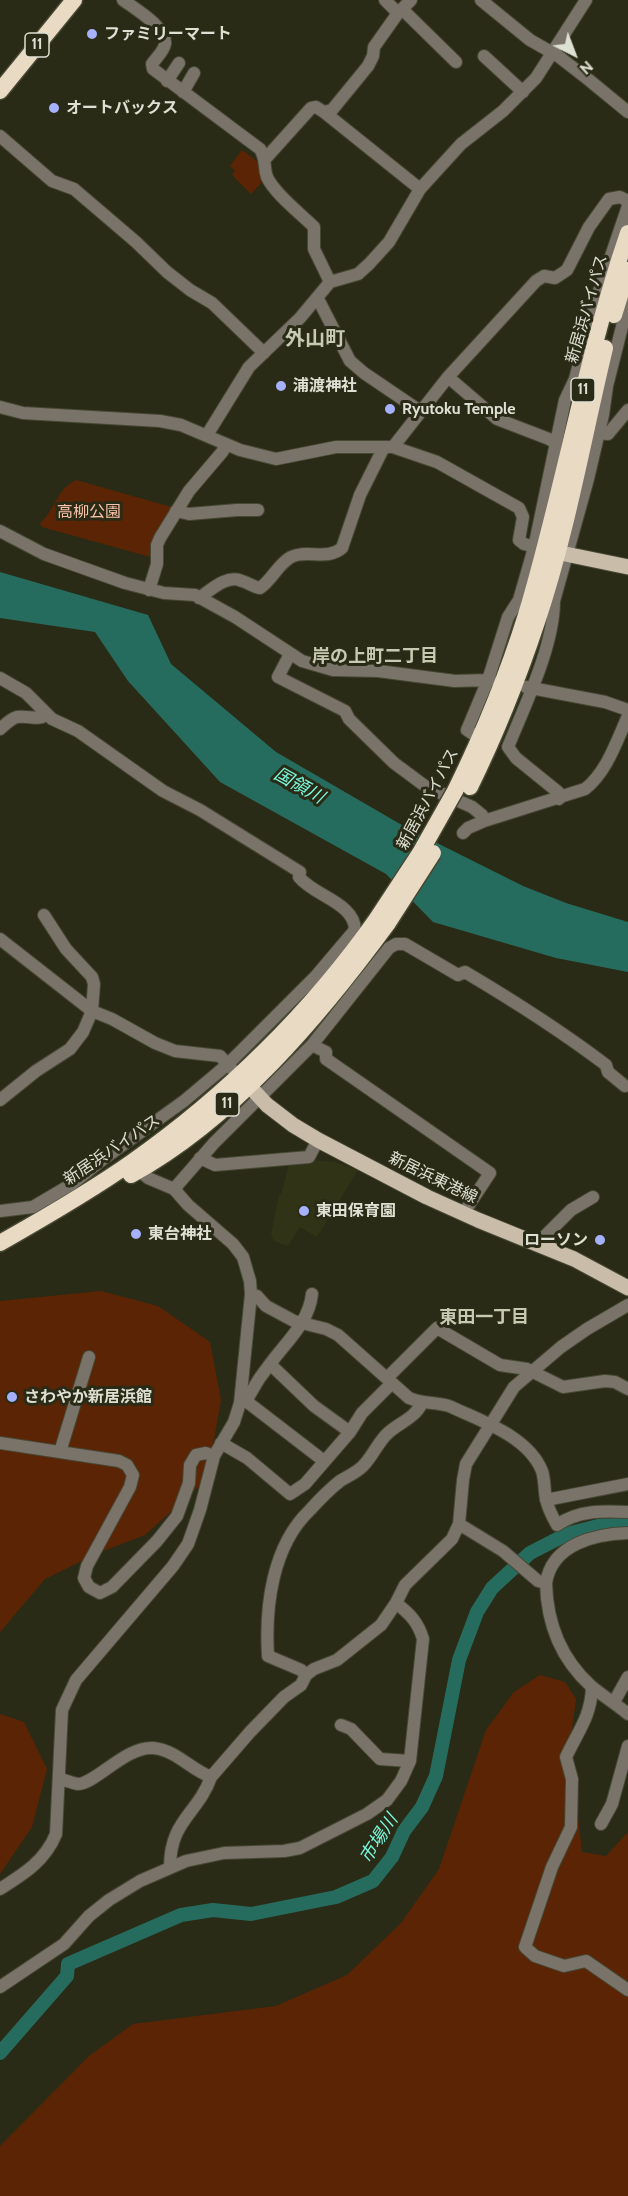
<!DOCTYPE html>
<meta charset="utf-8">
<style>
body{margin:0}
#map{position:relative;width:628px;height:2196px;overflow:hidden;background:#2a2b16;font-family:Cabin,sans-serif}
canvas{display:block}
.north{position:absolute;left:544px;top:24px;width:60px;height:60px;-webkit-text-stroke:4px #2a2b16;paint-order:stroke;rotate:138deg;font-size:16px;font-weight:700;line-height:24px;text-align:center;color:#dee0d3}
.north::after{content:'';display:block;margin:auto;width:21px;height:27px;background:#dee0d3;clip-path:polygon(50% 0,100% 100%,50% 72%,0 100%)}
</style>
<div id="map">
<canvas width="628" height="2196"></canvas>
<div class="north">N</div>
</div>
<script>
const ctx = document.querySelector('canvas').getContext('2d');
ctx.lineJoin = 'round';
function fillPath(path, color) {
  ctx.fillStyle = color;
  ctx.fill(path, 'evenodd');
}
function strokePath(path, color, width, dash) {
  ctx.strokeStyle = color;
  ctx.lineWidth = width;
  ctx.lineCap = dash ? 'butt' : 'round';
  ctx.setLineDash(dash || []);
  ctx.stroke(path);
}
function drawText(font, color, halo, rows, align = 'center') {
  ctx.font = font + ' Cabin,"Noto Sans JP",sans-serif';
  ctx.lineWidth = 6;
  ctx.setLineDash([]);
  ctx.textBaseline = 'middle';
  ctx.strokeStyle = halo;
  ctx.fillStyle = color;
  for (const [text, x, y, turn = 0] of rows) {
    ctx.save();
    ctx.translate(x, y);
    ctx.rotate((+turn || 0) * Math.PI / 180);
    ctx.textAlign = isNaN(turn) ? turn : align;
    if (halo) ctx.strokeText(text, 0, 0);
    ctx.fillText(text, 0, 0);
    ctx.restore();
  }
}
fillPath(new Path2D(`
 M 313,1160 L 335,1162 L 358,1170 L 317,1237 L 300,1227 L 288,1246 L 274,1241 L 271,1235 L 279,1195 L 281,1195 L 288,1168 L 287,1163 Z`), '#313317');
fillPath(new Path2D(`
 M 242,150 L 258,162 L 263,181 L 251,194 L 232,175 L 235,171 L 230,166 Z
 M 76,480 L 175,508 L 154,558 L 42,527 L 40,523 C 55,511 57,488 76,480 Z
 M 101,1291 L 158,1306 L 210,1342 L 221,1400 L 207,1479 L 145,1535 L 98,1553 L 45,1579 L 0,1632 L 0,1301 Z
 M 540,1675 L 565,1682 L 576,1699 L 570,1744 L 582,1852 L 606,1856 L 628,1832 L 628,2196 L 0,2196 L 0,2146 L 89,2056 L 133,2024 L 276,2006 L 347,1975 L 401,1923 L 439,1869 L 486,1730 L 514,1692 Z
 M 0,1714 L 24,1722 L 47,1769 L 32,1827 L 0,1874 Z`), '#5b2404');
fillPath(new Path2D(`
 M 0,572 L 148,615 L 171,664 L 276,752 L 407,828 L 523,886 L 566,903 L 628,922 L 628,972 L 556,958 L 433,922 L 386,874 L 220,782 L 128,681 L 95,632 L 0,618 Z`), '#266c5e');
strokePath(new Path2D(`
 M 0,2053 L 67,1976 L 68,1964 L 181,1915 L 213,1910 L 251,1914 L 336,1897 L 373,1881 L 392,1857 L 404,1831 L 422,1807 L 436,1776 L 459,1660 L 477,1612 L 492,1588 L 530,1553 L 567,1534 L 598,1526 L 628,1524`), '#266c5e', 14);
const minor = new Path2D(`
 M 123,0 C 134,8 168,28 165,44 C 164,51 156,58 152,64 L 153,69 L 260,149 C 267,160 263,166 267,177 C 274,193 301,214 314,227 L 314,249 L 330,282
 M 385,0 L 398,13 L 411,0
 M 481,0 L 530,40 L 558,56 L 589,80 L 628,112
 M 402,9 L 456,62
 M 484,56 L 523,92
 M 167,81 L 179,63
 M 183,92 L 194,73
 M 324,112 L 420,189
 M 0,136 L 52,181 L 74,189 L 136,242 L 167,272 L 190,290 L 212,303 L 264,353
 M 266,158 L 311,108 L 316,107 L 324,112 L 332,110 L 368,66 L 373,56 L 374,47 L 398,13
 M 318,299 L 350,361 L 364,373 L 420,411
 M 448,377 L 497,419 L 549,439 L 556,443
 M 0,407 L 23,413 L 160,421 L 181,425 L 240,450 L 276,459 L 336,447 L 393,447 L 437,462 L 519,508 L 523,517 L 519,540 L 524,544 L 543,549
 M 599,433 L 608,434 L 628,410
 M 207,435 L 249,367 L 300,318 L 330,282 L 358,274 L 369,264 L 389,242 L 420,189 L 461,144 L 503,111 L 536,78 L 586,0
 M 393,447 L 448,377 L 536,281 L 544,276 L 555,278 L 567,270 L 589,227 L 609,199 L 620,197 L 628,201
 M 176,511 L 189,514 L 237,510 L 258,510
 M 0,531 L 44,554 L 125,583 L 164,593 L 195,595 L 235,617 L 302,661 L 333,670 L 378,671 L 455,681 L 488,680 L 467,730 L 473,734
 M 149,590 L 157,564 L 157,545 L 160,538 L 189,491 L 223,451 L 224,444
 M 199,598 C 211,590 227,574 242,581 C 249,583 253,587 260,588 C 272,580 278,564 291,557 C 307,549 327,561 342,548 L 360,495 L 384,447
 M 290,654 L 278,677 L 345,711 L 349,719 L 394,763 L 425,786 L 472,807 L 482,815 L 484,821 L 585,789 C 607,772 617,740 628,716
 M 0,678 L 26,693 L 52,719 L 78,731 L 163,791 L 200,810 L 300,872 L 299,877 C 314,896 355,903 355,930 L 316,976 L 228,1064 L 184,1101 L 102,1160 L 72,1184 L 33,1207 L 0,1211
 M 491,680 L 488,680 L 508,617 L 519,600 L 534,548 L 565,400 L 575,379 L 594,306 L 628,206
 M 526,687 L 605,702 L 628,710
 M 0,729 C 5,725 10,719 17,717 C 28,715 36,721 47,715
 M 559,799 L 558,792 L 516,758 L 508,747 C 525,705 554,646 554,601 L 588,479 L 603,415 L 607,386 L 628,303
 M 463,833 L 468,828 L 484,821
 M 0,939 L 92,1011 L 112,1019 L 155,1043 L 175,1051 L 220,1056 L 232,1069
 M 312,1045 L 326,1052 L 326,1059 L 490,1173 L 463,1214
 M 0,1100 L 36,1071 L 70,1049 L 83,1032 L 92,1011 L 94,984 L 92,977 L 66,949 L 44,915
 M 200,1158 L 215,1165 L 309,1157 L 318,1140
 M 134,1166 L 148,1178 L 174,1189
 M 537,1244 L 571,1210 L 593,1197
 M 251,1294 L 257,1296 L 266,1306 L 294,1321 L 326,1329 L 338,1335 L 409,1398 C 423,1404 435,1402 449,1406 C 481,1421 528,1436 542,1471 C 545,1480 544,1490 546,1499 C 548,1509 552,1516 557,1525 C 579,1510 602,1511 628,1512
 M 312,1294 C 309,1322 287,1341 270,1364 L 314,1406 L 350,1432 L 362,1413 L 392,1383
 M 387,1378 L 437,1328 L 500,1365 L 527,1369 L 563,1387 L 605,1381 L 615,1382 L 628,1389
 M 246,1401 L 259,1379 L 270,1364
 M 240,1403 L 246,1401 L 324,1461
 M 0,1443 L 119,1461 L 127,1465 L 133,1475 L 130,1487 L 87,1566 L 84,1578 L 89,1587 L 100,1593 L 112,1587 L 157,1541 L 177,1516 L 189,1483 L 190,1465 L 196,1455 L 206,1453 L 214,1456
 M 221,1443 L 247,1458 L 290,1494 L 305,1484 L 350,1432
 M 60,1452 L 89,1357
 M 546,1500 L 628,1484
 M 459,1524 L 503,1551 L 538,1581 L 546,1583 C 547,1623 560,1658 591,1686 C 603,1696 616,1704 628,1714
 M 546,1583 C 552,1544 595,1534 628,1533
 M 306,1675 L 301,1670 L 268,1656 C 265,1607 272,1546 310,1510 C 319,1500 330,1489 340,1481 C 348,1476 356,1473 363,1466 C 373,1456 378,1442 388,1433 C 400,1422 414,1419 422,1403
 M 592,1687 C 591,1717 578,1731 566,1757 L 572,1779 L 571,1827 L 552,1867 L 525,1947 L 535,1956 L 564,1966 L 586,1961 L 628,1990
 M 614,1702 L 628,1677
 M 341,1725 L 351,1729 L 380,1759 L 410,1761
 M 60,1779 C 65,1780 72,1783 78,1784 C 95,1784 126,1746 153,1748 C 176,1750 190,1769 211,1777 L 250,1732 L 284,1697 L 301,1685 L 306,1675 L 314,1669 L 337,1660 L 381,1625 L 396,1603 L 405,1585 L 452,1539 L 459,1524 L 463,1480 L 466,1464 L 514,1387 L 561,1347 L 587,1329 L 628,1305
 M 601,1824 L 612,1804 L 628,1746
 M 170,1867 C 170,1820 198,1814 211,1777
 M 0,1889 C 24,1874 45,1861 56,1834 L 62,1710 L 76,1680 L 173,1566 L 188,1544 L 200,1510 L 214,1456 L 234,1422 L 240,1403 L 251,1294 L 250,1281 L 243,1257 L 233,1244 L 188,1205 L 174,1189 L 214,1143 L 312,1045 L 389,948 L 396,944 L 405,944 L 458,975 L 465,972 C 514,1001 561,1031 606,1065 L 608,1072 L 625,1086
 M 0,1987 L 64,1944 L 89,1916 L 109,1900 L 140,1881 L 186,1861 L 224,1853 L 284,1851 L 300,1848 L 367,1814 L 387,1800 L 401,1781 L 410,1761 L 423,1639 C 418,1622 410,1614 396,1603`);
const major = new Path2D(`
 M 546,550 L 628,567
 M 241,1077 L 267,1105 L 293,1125 L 318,1140 L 427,1197 L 478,1220 L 574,1259 L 628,1288`);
const highway = new Path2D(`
 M 0,91 L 74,0
 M 614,315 L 628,270
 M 470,787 C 496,734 518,679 537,622 C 567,533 583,439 605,348
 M 455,791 C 483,734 507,676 526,615 C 564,489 585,358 628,233
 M 131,1175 C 233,1119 320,1016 388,923
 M 0,1243 C 44,1218 91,1191 132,1162 C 226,1096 312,1011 378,917`);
strokePath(minor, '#474834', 14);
strokePath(major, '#474834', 17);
strokePath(highway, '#474834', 19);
strokePath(minor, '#79736a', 12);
strokePath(major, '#c9bdaa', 15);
strokePath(highway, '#e9dac3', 16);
const highwayBridge = new Path2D(`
 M 378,917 L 420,853 L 455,791
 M 388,923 L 433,853`);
strokePath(highwayBridge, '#474834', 19, []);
strokePath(highwayBridge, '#e9dac3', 16);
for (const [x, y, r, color] of [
 [92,34,6,"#a5b1fc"],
 [54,108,6,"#a5b1fc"],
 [281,386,6,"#a5b1fc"],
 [390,409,6,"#a5b1fc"],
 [304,1211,6,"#a5b1fc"],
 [136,1234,6,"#a5b1fc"],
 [600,1240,6,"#a5b1fc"],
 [12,1397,6,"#a5b1fc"]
]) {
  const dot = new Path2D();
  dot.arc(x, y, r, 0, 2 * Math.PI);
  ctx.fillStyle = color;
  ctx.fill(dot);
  strokePath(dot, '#2a2b16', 2);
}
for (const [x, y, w] of [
 [37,45,24],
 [583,390,24],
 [227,1104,24]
]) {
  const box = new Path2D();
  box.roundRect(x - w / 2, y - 12, w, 24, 4.5);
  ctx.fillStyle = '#2a2b16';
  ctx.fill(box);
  strokePath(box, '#dee0d3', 1.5);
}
drawText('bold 15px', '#dee0d3', null, [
 ["11",37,45],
 ["11",583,390],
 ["11",227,1104]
]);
drawText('bold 16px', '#dee0d3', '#2a2b16', [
 ["ファミリーマート",104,34],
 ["オートバックス",66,108],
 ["浦渡神社",293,386],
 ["Ryutoku Temple",402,409],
 ["東田保育園",316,1211],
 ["東台神社",148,1234],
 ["ローソン",588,1240,"right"],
 ["さわやか新居浜館",24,1397]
], 'left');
drawText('16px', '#dee0d3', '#2a2b16', [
 ["新居浜バイパス",587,309,-74],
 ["新居浜バイパス",428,799,-62],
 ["新居浜バイパス",112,1150,-34],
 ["新居浜東港線",433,1178,26]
]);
drawText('16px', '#f9c1a8', '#2a2b16', [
 ["高柳公園",89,512]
]);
drawText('bold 18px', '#c7cab0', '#2a2b16', [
 ["岸の上町二丁目",375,657],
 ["東田一丁目",484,1318]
]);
drawText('italic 18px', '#79f9de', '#2a2b16', [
 ["国領川",299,786,29],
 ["市場川",379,1839,-57]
]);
drawText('bold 20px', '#c7cab0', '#2a2b16', [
 ["外山町",315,339]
]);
</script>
